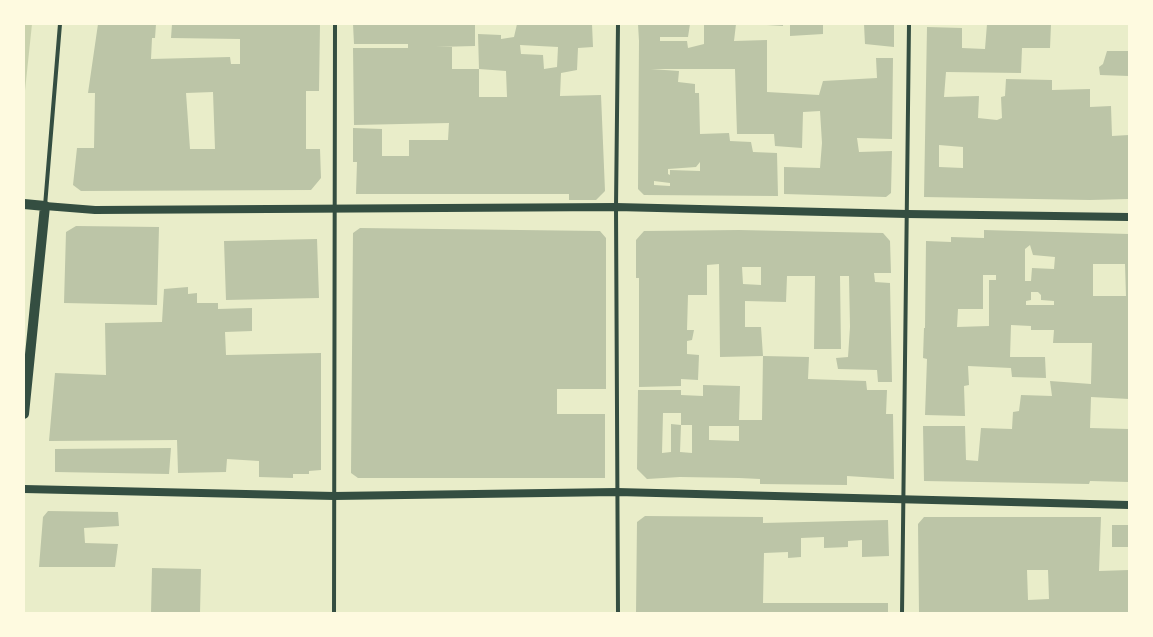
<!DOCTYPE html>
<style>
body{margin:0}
#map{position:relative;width:1153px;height:637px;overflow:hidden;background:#e9edc9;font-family:Ubuntu,sans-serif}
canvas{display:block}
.frame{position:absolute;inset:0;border:25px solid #fefae0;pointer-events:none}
</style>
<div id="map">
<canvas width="1153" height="637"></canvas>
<div class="frame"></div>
</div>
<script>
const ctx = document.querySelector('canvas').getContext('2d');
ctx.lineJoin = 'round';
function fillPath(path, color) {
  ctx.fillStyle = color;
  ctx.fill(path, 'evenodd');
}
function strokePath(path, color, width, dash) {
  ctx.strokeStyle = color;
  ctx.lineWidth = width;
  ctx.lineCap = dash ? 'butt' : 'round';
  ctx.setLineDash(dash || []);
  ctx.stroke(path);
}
fillPath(new Path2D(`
 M 24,24 L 32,24 L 24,100 Z`), '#cad2ad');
fillPath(new Path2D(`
 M 98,24 L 156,24 L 155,38 L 152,38 L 151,59 L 230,57 L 231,64 L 240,64 L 240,39 L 171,38 L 172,24 L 320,24 L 319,91 L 306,91 L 306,149 L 320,149 L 321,178 L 311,190 L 81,191 L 73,185 L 77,148 L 94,148 L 95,93 L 88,93 ZM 213,92 L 215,149 L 190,149 L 186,93 Z
 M 353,24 L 475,24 L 475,46 L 436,47 L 452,47 L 452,69 L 479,69 L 478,34 L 501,35 L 501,39 L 514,37 L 517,24 L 592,24 L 593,47 L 578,48 L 577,70 L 561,73 L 560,96 L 601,95 L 605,191 L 596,200 L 569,200 L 569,194 L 356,194 L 357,162 L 353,162 L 353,128 L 382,129 L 382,156 L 409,156 L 409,140 L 448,140 L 449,123 L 354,125 L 353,48 L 408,48 L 408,44 L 354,44 ZM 520,45 L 558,47 L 557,67 L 544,69 L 543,55 L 521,54 ZM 479,69 L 506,71 L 507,97 L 479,97 Z
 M 638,24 L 690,24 L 688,37 L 660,37 L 660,41 L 687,41 L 688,48 L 704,44 L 704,24 L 736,24 L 734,41 L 767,40 L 767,92 L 819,95 L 823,81 L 877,78 L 876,58 L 893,58 L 892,139 L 857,138 L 859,152 L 892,151 L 891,193 L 886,197 L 784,194 L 784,167 L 820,168 L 822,143 L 820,111 L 803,112 L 802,148 L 775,146 L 774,134 L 737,134 L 735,69 L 651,69 L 679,71 L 678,82 L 695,84 L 695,93 L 699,93 L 700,134 L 729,133 L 730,141 L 751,142 L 753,152 L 777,153 L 778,196 L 644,195 L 638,189 L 639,41 ZM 700,162 L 700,171 L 670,170 L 670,175 L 668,174 L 668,169 L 696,167 ZM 654,181 L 670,183 L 670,186 L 654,185 Z
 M 767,24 L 783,24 L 783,26 L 767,25 Z
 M 790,24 L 823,24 L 823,34 L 790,36 Z
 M 864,24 L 894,24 L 894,47 L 865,44 Z
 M 987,24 L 1051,24 L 1050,48 L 1022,48 L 1021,73 L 946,72 L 944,97 L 979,96 L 978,118 L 997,120 L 1002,118 L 1001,97 L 1005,96 L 1006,79 L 1052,80 L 1052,90 L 1090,89 L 1090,107 L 1111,106 L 1112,136 L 1129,135 L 1129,199 L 1090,200 L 924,197 L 927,27 L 962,28 L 962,48 L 985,49 ZM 939,145 L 963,147 L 963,168 L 939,167 Z
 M 1107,51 L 1129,51 L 1129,76 L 1100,75 L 1099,67 L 1103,64 Z
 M 76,226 L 159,227 L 157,305 L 64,303 L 66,232 Z
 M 360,228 L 600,231 L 606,238 L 606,389 L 557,389 L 557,414 L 605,414 L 605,478 L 358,478 L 351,473 L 353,233 Z
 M 739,230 L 883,233 L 890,241 L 891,273 L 874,273 L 875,282 L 890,283 L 892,382 L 878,382 L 877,370 L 838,369 L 836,358 L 848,357 L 850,327 L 849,276 L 840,276 L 841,349 L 814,349 L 815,276 L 787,276 L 786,302 L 745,301 L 745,327 L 761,327 L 763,356 L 720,357 L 719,264 L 707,265 L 707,295 L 688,295 L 687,330 L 694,330 L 692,340 L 687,341 L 687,354 L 699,355 L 698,380 L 681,379 L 681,386 L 639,387 L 639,278 L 636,278 L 636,240 L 644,231 ZM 742,267 L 761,267 L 761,285 L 743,284 Z
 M 984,230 L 1129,234 L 1129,399 L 1091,397 L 1090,428 L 1129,429 L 1129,482 L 1090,481 L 1089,484 L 924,481 L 923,426 L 965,426 L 966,460 L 978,461 L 981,428 L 1012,429 L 1013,412 L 1019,411 L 1021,395 L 1052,396 L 1050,381 L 1091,384 L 1092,343 L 1053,343 L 1054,330 L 1031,330 L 1031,326 L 1011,325 L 1010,357 L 1045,357 L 1046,378 L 1012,377 L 1011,368 L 968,366 L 969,385 L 964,386 L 965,416 L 925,415 L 927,359 L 923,358 L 924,328 L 925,328 L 926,241 L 951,242 L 951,237 L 984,238 ZM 1030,245 L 1033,255 L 1055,257 L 1054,269 L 1032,268 L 1031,281 L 1025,281 L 1025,249 ZM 1093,264 L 1125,264 L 1126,296 L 1093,296 ZM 983,275 L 996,275 L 996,280 L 989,280 L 989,326 L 957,327 L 958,309 L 983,309 ZM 1031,292 L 1038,292 L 1041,295 L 1041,300 L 1054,301 L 1054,305 L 1026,305 L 1026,301 L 1031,300 Z
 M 317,239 L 319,298 L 226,300 L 224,241 Z
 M 188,287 L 188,294 L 197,293 L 197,303 L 218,303 L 218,309 L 252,308 L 252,331 L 225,332 L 226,355 L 321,353 L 321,470 L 309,471 L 309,474 L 293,474 L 293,478 L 259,477 L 259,461 L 227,459 L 226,472 L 178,473 L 177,440 L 49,441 L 55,373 L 106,375 L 105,323 L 162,322 L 164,289 Z
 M 763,356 L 809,357 L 808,379 L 866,381 L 867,390 L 887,390 L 886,414 L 893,414 L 894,479 L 847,476 L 847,485 L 760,484 L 760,479 L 739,478 L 680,477 L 647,479 L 637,469 L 638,390 L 681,390 L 681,395 L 703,396 L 703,385 L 740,386 L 739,420 L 762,420 ZM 663,413 L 681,413 L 681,425 L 692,425 L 692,453 L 680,452 L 681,425 L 671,424 L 671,452 L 662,453 ZM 709,426 L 739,426 L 739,441 L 709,440 Z
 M 171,448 L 169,474 L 55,472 L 55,449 Z
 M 48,511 L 118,512 L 119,526 L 84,528 L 85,543 L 118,544 L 115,567 L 39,567 L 43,517 Z
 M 645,516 L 763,517 L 763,523 L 888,520 L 889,556 L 862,557 L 862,540 L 848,541 L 848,547 L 824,548 L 824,537 L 801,538 L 801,557 L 788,558 L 788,552 L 764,553 L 763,603 L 888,603 L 888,613 L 636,613 L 637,522 Z
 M 924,517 L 1101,517 L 1099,571 L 1129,570 L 1129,613 L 919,613 L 918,524 ZM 1027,570 L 1048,570 L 1049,599 L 1028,600 Z
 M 1112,525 L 1129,525 L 1129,547 L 1112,547 Z
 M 152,568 L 201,569 L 200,613 L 151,613 Z`), '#bcc5a7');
strokePath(new Path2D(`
 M 618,24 L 616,207 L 618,613
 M 45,206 L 60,24
 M 334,613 L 335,24
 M 902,613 L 909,24`), '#344e41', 4);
strokePath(new Path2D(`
 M 45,206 L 95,210 L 616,207 L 907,214 L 1129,217
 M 24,489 L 334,496 L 617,492 L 1129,505`), '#344e41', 8);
strokePath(new Path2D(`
 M 24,204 L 45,206 L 24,414`), '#344e41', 10);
</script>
